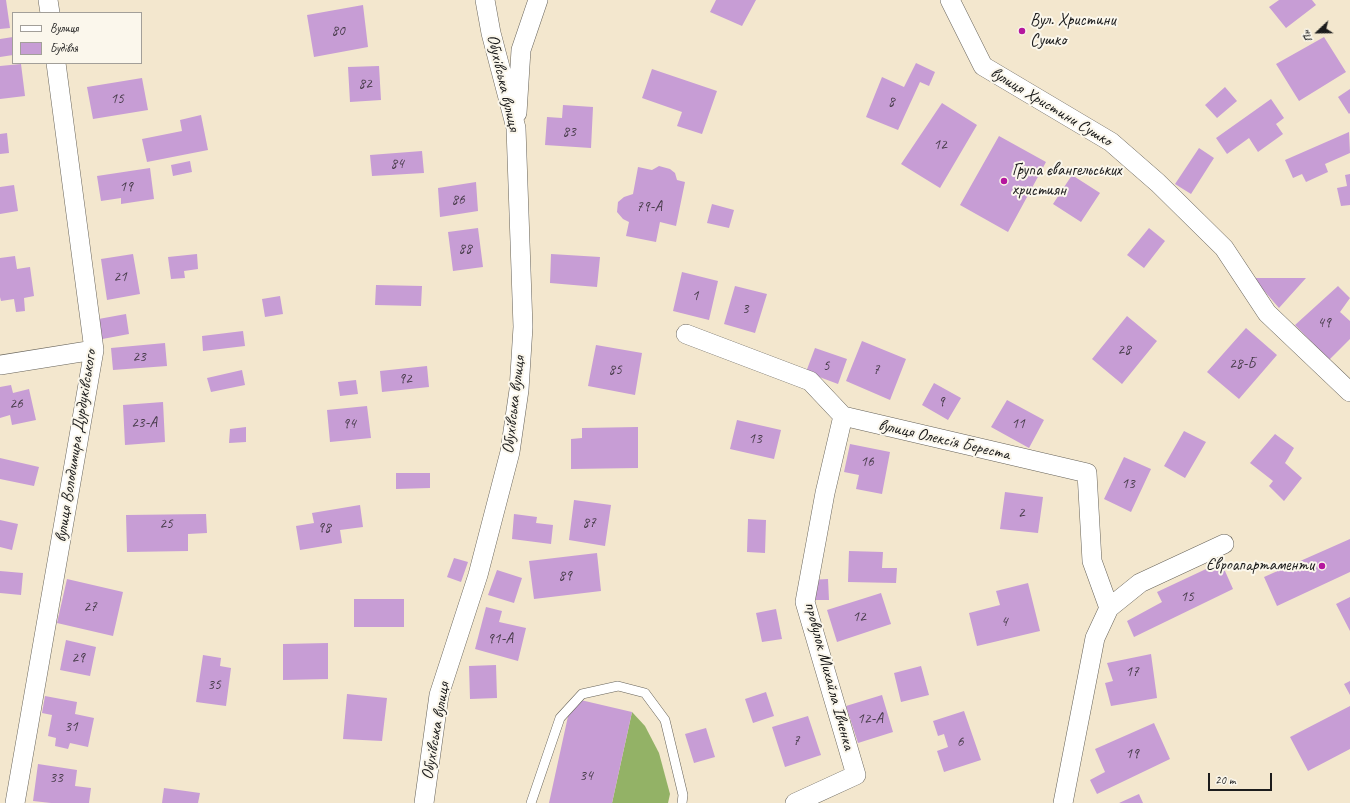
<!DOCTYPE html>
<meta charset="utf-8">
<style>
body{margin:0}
#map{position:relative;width:1350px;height:803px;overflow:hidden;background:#f3e7ce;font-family:Caveat,sans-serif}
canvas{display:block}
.legend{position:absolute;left:12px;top:12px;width:130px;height:52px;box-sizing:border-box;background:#fbf7ec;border:1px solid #a29f99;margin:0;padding:5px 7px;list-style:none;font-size:12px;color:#1c1c1c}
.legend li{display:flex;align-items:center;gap:8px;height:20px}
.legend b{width:20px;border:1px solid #a29f99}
.north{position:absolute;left:1298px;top:12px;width:40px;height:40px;-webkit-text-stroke:3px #fbf7ec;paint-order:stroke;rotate:248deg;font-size:11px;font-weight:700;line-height:16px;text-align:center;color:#1c1c1c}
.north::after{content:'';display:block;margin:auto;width:14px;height:18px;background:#1c1c1c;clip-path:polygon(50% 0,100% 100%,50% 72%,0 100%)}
.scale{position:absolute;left:1208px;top:773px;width:64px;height:18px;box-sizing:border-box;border:2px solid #1c1c1c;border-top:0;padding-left:5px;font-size:12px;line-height:14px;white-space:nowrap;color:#1c1c1c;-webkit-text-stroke:3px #fbf7ec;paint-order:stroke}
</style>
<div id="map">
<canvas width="1350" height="803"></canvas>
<ul class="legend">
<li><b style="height:5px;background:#fff"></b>Вулиця</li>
<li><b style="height:11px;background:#c79dd5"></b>Будівля</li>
</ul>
<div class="north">Пн</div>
<div class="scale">20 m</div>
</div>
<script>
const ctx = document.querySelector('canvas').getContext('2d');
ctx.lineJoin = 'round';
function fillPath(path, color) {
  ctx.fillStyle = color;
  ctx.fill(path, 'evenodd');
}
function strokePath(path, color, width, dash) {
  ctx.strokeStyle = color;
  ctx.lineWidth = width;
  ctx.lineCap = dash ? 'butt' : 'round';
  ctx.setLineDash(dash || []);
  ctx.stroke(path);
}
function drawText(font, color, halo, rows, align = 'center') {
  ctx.font = font + ' Caveat,sans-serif';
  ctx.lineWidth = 4;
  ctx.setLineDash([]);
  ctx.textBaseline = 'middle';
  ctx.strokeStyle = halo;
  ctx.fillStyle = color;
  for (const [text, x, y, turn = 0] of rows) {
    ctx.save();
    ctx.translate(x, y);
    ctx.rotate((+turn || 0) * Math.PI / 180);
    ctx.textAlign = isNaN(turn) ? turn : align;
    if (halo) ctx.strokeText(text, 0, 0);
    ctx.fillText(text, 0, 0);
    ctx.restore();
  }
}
fillPath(new Path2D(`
 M 632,712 L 645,726 L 659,753 L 670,794 L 668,803 L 612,803 Z`), '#93b266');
fillPath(new Path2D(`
 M 0,0 L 6,0 L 10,28 L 0,29 Z
 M 716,0 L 756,0 L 742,26 L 710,12 Z
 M 1279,0 L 1312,0 L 1316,5 L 1286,28 L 1269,7 Z
 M 363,5 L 368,47 L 314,57 L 307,15 Z
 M 13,37 L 13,55 L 0,57 L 0,39 Z
 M 1324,37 L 1346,72 L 1299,101 L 1276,64 Z
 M 916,63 L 935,72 L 929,86 L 920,82 L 898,130 L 866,117 L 882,77 L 904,87 Z
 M 21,64 L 25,96 L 0,99 L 0,66 Z
 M 379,66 L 381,100 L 350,102 L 348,67 Z
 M 652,69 L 717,91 L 702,134 L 677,126 L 682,112 L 642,98 Z
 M 142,78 L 148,110 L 93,119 L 87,87 Z
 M 1225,87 L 1237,101 L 1217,118 L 1205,105 Z
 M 1350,89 L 1350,113 L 1349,114 L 1338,97 Z
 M 1271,99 L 1284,118 L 1276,124 L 1283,134 L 1258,152 L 1249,138 L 1227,154 L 1216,138 Z
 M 942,103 L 977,125 L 940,188 L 901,164 Z
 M 563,105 L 593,107 L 591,148 L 545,145 L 547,117 L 562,118 Z
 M 201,115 L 208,150 L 147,162 L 142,139 L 182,131 L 180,120 Z
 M 1349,132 L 1350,153 L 1325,164 L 1328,172 L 1306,182 L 1302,174 L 1293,178 L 1285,160 Z
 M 7,133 L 9,153 L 0,154 L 0,134 Z
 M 999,136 L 1046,162 L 1008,232 L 960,205 Z
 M 1199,148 L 1214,158 L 1191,194 L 1175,184 Z
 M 422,151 L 424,173 L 372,176 L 370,155 Z
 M 190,161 L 192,172 L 173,176 L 171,165 Z
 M 659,166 L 670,169 L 675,173 L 677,180 L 685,182 L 676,226 L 660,222 L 656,242 L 626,236 L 629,222 L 623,219 L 617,212 L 618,202 L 624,197 L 633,194 L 638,167 L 652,170 Z
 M 150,168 L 154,199 L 121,204 L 121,198 L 101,201 L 97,176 Z
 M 1350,174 L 1350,205 L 1341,206 L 1337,188 L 1347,186 L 1345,175 Z
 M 1072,175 L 1100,193 L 1081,222 L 1053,204 Z
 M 476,182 L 478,211 L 440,217 L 438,188 Z
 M 14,185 L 18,211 L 0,214 L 0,187 Z
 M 712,204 L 734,210 L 729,228 L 707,223 Z
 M 478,228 L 483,267 L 453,271 L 448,232 Z
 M 1149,228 L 1165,241 L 1144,268 L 1127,255 Z
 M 133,254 L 140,294 L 107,300 L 101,259 Z
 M 197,254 L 198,269 L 184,271 L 185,278 L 171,279 L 168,257 Z
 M 551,254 L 600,257 L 597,287 L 550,283 Z
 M 15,256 L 17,269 L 30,267 L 34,296 L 24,298 L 25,311 L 16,312 L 14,299 L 1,301 L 0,297 L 0,258 Z
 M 682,272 L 718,281 L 709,320 L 673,311 Z
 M 1253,278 L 1306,278 L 1279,308 Z
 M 376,285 L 422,286 L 421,306 L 375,305 Z
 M 735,286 L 767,294 L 755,333 L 724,324 Z
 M 1338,286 L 1350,298 L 1340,312 L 1350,321 L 1350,339 L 1329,360 L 1295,325 Z
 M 280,296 L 283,314 L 265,317 L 262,299 Z
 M 126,314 L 129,334 L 97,340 L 93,320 Z
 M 1127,316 L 1157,341 L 1122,384 L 1092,359 Z
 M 1246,328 L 1277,355 L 1239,399 L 1207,372 Z
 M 243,331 L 245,346 L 203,351 L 202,336 Z
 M 862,341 L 906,359 L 890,400 L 846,381 Z
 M 165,343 L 167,366 L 113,370 L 111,348 Z
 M 596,345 L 642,353 L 635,395 L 588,386 Z
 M 815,348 L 847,359 L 838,384 L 806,372 Z
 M 427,366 L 429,387 L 382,392 L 380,371 Z
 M 242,370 L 245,385 L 211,392 L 207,378 Z
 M 356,380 L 358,394 L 340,396 L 338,382 Z
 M 934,383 L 961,398 L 948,420 L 922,405 Z
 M 11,385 L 13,393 L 29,389 L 36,420 L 12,425 L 10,415 L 0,418 L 0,387 Z
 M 1007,400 L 1044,420 L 1029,448 L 991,427 Z
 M 163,402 L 165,442 L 125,445 L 123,405 Z
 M 367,406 L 371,438 L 330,442 L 327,410 Z
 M 737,420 L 781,430 L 774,459 L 730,449 Z
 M 246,427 L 246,442 L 229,443 L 230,429 Z
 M 638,427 L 638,468 L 571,469 L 571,439 L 582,438 L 582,428 Z
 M 1184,431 L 1206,442 L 1185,478 L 1164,466 Z
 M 1275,434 L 1294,448 L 1285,463 L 1302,478 L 1284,501 L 1269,486 L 1273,481 L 1250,463 Z
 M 850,444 L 890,452 L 882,494 L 856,489 L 859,475 L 844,472 Z
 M 1124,457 L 1151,469 L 1131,512 L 1104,499 Z
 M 0,458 L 39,467 L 34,486 L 0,479 Z
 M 396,473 L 430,473 L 430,488 L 396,489 Z
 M 1005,492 L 1043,497 L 1038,533 L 1000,529 Z
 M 574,500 L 611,505 L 605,546 L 569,540 Z
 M 360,505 L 363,527 L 340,530 L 342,543 L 300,550 L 296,526 L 314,523 L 312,513 Z
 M 206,514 L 207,533 L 188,534 L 188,551 L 127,552 L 126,515 Z
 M 514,514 L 537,517 L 536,523 L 553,525 L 551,544 L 512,539 Z
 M 748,519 L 766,520 L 765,553 L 747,552 Z
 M 0,520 L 18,524 L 12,550 L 0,547 Z
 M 1350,539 L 1350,572 L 1277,606 L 1264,577 Z
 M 849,551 L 883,552 L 882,568 L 897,568 L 896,583 L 848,582 Z
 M 597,553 L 601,591 L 534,599 L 529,561 Z
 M 454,558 L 468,562 L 461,582 L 447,577 Z
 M 1221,562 L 1233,589 L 1134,637 L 1127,621 L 1162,602 L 1157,592 Z
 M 497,570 L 522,578 L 514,603 L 488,595 Z
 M 0,571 L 23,573 L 21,595 L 0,593 Z
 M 67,579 L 123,592 L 113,636 L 57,623 Z
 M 828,579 L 829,600 L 811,600 L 810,580 Z
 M 1028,583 L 1040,631 L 977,646 L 969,613 L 1000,605 L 996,591 Z
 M 881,593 L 891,624 L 837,642 L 827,610 Z
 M 1350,597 L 1350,631 L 1336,604 Z
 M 354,599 L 404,599 L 404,627 L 354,627 Z
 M 486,607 L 502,611 L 499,622 L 526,628 L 518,661 L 475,649 Z
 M 776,609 L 782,639 L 762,642 L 756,613 Z
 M 66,640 L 96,647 L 90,676 L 60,670 Z
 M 328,643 L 328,679 L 283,680 L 283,644 Z
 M 1151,654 L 1157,698 L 1111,706 L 1105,683 L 1113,681 L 1107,663 Z
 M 203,655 L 221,658 L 220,666 L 231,668 L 226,706 L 196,702 Z
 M 496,665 L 497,698 L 470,699 L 469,666 Z
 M 921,666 L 929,695 L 901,702 L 894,673 Z
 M 1350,681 L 1350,695 L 1344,684 Z
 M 766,692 L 774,716 L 753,723 L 745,699 Z
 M 347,694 L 387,698 L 382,741 L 343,739 Z
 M 882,695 L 893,732 L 858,743 L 846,706 Z
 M 45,696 L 77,702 L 75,714 L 94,718 L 88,747 L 70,743 L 68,749 L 55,746 L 56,738 L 48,736 L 52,715 L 42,713 Z
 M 572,698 L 632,712 L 612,803 L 549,803 Z
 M 1350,706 L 1350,749 L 1308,771 L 1290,737 Z
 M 964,711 L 981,760 L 944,772 L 937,751 L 948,747 L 944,734 L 938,736 L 933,721 Z
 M 808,716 L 821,755 L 785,767 L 772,727 Z
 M 1154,723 L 1170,759 L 1097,794 L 1090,780 L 1105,772 L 1095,749 Z
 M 706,728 L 715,757 L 694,763 L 685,734 Z
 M 38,764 L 77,770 L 75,786 L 91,788 L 89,803 L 51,803 L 33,801 Z
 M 164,788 L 200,793 L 198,803 L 162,803 Z
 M 1139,794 L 1143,803 L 1119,803 Z`), '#c79dd5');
const lane = new Path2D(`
 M 531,803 L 560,718 L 582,694 L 618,686 L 645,693 L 665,720 L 683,795 L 682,803`);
const street = new Path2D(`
 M 48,0 L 50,13
 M 950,0 L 983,66 L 1111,142 L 1158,183 L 1224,248 L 1267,313 L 1350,392
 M 517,113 L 521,50 L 538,0
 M 686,334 L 810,381 L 843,416 L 1087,473 L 1092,561 L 1109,608
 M 0,365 L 94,350
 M 15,803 L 94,350 L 56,63
 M 424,803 L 439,695 L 478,575 L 510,452 L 519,390 L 523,327 L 516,128 L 491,33 L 485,0
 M 795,803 L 856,775 L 805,602 L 825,493 L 843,416
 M 1063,803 L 1095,638 L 1109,608 L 1140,583 L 1224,544`);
strokePath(lane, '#67635a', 10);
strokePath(street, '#67635a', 20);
strokePath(lane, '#fff', 9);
strokePath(street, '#fff', 19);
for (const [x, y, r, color] of [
 [1022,31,4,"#b5179e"],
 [1004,181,4,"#b5179e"],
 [1322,566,4,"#b5179e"]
]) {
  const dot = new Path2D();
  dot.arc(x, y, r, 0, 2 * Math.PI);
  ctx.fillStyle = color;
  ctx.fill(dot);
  strokePath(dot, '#fbf7ec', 1.5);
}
drawText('15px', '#473c4a', null, [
 ["80",338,31],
 ["82",365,84],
 ["15",117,99],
 ["8",891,102],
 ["83",569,132],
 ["12",940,145],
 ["84",397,164],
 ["19",126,187],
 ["86",458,200],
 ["79-А",649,207],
 ["88",465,249],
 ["21",120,277],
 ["1",695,296],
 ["3",745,309],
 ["49",1324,323],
 ["28",1124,350],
 ["23",139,357],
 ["28-Б",1242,364],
 ["5",826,366],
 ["85",615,370],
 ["7",876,370],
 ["92",405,379],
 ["9",941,402],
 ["26",16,404],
 ["23-А",144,423],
 ["94",349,424],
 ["11",1018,424],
 ["13",755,439],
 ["16",867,462],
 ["13",1128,484],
 ["2",1021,513],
 ["87",589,523],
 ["25",166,524],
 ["98",324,528],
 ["89",565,576],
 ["15",1187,597],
 ["27",90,607],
 ["12",859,617],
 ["4",1004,622],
 ["91-А",500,639],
 ["29",78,658],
 ["17",1132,672],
 ["35",214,685],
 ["12-А",870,719],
 ["31",71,727],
 ["7",796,741],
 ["6",960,742],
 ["19",1132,754],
 ["34",586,776],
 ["33",56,778]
]);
drawText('17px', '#1c1c1c', '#fbf7ec', [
 ["Вул. Христини",1030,21],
 ["Сушко",1030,41],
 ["Група євангельських",1012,171],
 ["християн",1012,191],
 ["Євроапартаменти",1314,566,"right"]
], 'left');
drawText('17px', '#1c1c1c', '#fbf7ec', [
 ["Обухівська вулиця",503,83,77],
 ["вулиця Христини Сушко",1051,107,31],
 ["Обухівська вулиця",514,405,-83],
 ["вулиця Олексія Береста",944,440,13],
 ["вулиця Володимира Дурдуківського",76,446,-81],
 ["провулок Михайла Івченка",829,676,75],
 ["Обухівська вулиця",436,731,-80]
]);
</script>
